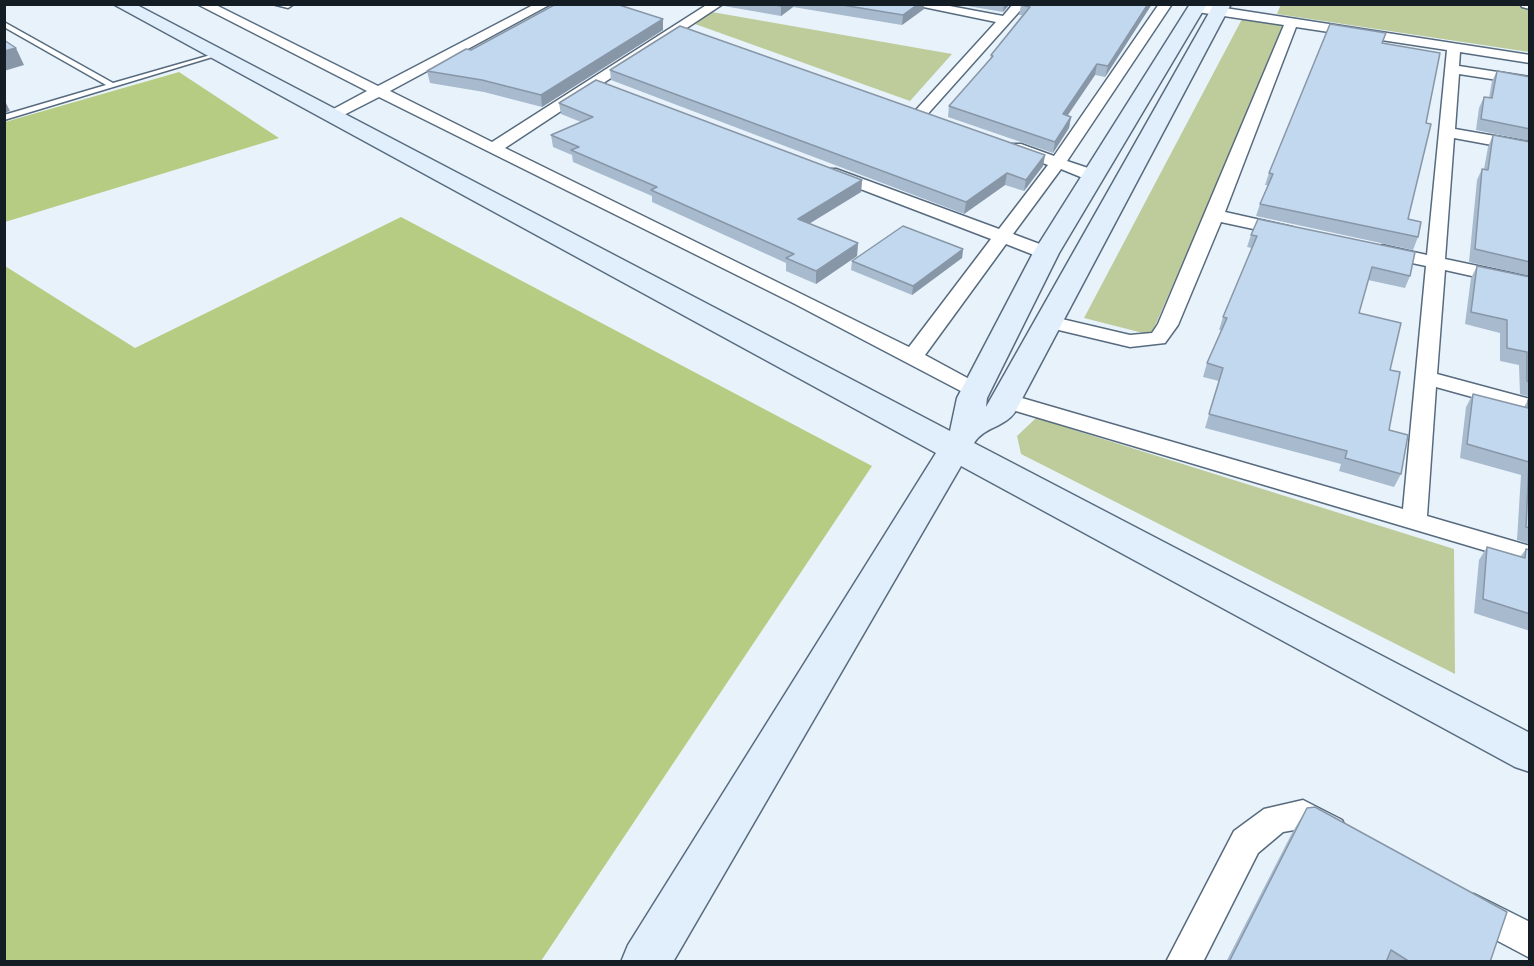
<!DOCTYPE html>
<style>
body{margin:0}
#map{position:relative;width:1534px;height:966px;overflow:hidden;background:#e8f2fb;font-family:Manrope,sans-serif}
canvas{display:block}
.frame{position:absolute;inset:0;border:6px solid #141c24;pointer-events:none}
</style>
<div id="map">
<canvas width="1534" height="966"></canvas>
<div class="frame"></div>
</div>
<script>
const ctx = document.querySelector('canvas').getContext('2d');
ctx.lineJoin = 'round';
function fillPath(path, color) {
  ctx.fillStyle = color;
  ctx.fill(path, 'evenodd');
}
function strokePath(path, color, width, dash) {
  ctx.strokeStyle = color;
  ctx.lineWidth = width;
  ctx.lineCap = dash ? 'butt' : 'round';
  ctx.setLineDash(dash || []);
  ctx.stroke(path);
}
fillPath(new Path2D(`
 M 1281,4 L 1529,6 L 1529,52 L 1277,14 Z
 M 712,12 L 952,54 L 910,101 L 695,24 Z
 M 1242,19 L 1286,26 L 1151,335 L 1084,318 Z
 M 1036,418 L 1454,549 L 1455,674 L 1021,454 L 1017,436 Z`), '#becc9c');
fillPath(new Path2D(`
 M 179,72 L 279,138 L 5,222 L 5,122 Z
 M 401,217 L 872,466 L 541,961 L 5,961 L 5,266 L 135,348 Z`), '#b7cc83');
const lane = new Path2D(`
 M 4,22 L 113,83 L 214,54 L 219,55 L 4,120 L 4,115 L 106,85 L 4,27 Z`);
const street = new Path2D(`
 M 197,4 L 214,4 L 378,86 L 535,4 L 551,4 L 390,91 L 492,142 L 708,4 L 723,4 L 505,148 L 909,347 L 991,239 L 824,175 L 822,172 L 824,169 L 836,169 L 999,229 L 1048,165 L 1009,150 L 1007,147 L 1009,144 L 1021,144 L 1054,156 L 1159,4 L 1172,4 L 1067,161 L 1100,172 L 1102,176 L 1100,180 L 1088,180 L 1061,169 L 1013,234 L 1053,249 L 1055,253 L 1053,257 L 1039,257 L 1006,244 L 925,355 L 984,387 L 987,392 L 984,397 L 976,399 L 795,304 L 379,97 L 336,119 L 326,119 L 323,116 L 326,113 L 367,91 Z
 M 272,4 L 294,4 L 288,8 Z
 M 909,4 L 939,4 L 1003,16 L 1013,4 L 1026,4 L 925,117 L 920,119 L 912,114 L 915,111 L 996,22 Z
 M 1199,4 L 1530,55 L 1530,63 L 1460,52 L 1459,66 L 1530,77 L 1530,85 L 1459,74 L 1455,129 L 1530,142 L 1530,152 L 1454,138 L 1445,259 L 1530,277 L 1530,289 L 1445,270 L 1437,374 L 1530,399 L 1530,413 L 1436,387 L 1427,516 L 1530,546 L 1530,564 L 999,406 L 996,401 L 999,396 L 1015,396 L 1403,509 L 1426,266 L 1375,255 L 1373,251 L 1382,245 L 1427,255 L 1447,50 L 1296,27 L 1225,212 L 1292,227 L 1295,231 L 1292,235 L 1286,236 L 1221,222 L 1178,325 L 1165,343 L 1130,347 L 1042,326 L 1039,322 L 1042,318 L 1049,316 L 1130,335 L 1152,333 L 1158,324 L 1284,25 L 1197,12 L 1191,8 Z
 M 1520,4 L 1530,4 L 1530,9 L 1522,7 Z
 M 1303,800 L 1342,820 L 1347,830 L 1342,840 L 1331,845 L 1300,829 L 1283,832 L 1258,853 L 1203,962 L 1166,962 L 1234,831 L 1264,809 Z
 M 1474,894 L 1530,922 L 1530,958 L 1462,922 L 1457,910 L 1462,898 Z`);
const secondary = new Path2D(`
 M 113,4 L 135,4 L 950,431 L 957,398 L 1033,253 L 1190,4 L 1207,4 L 1059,253 L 987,398 L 986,407 L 1214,4 L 1231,4 L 1015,412 C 1005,427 984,427 974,443 L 1530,733 L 1530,772 L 1515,767 L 961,466 L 673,962 L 621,962 L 628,945 L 936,453 Z`);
strokePath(lane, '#576b7f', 3);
strokePath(street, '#576b7f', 3);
strokePath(secondary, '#576b7f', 3);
fillPath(lane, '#fff');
fillPath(street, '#fff');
fillPath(secondary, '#e1eefc');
fillPath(new Path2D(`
 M 723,4 L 924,4 L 924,9 L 902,25 L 793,7 L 781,16 L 724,6 Z
 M 956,4 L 1010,4 L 1003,12 Z
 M 1152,4 L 1105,77 L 1095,75 L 1068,115 L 1071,117 L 1069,128 L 1053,153 L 948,117 L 949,106 L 990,59 L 991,55 L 1022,15 L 1019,15 L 1021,5 Z
 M 663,30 L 542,107 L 484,92 L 430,83 L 427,71 L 471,50 Z
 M 1382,43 L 1408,219 L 1418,237 L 1413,250 L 1256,216 L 1260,204 L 1268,185 L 1265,185 L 1269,173 Z
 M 610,70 L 1045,155 L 1043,166 L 1024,191 L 1005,185 L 964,214 L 611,80 Z
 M 1497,71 L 1530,77 L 1530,141 L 1476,130 L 1479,108 L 1484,97 L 1489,98 L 1492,81 Z
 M 559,103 L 862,180 L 861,192 L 809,224 L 858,243 L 857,256 L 816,284 L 786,271 L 786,263 L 652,202 L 652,196 L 573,162 L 572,155 L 553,147 L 551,135 L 581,122 L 561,114 Z
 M 1493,135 L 1530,142 L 1530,276 L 1469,262 L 1477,180 L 1482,169 L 1484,169 L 1488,147 Z
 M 1251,235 L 1410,276 L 1405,288 L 1368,280 L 1359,313 L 1390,370 L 1389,430 L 1401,474 L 1394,487 L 1339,471 L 1341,464 L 1205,428 L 1219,381 L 1203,377 L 1207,363 L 1221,330 L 1219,330 L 1223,317 L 1252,248 L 1247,247 Z
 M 963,249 L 962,258 L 912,295 L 851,270 L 852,261 Z
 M 1477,266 L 1530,277 L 1530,397 L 1520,394 L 1519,365 L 1500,361 L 1500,333 L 1465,324 L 1471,278 Z
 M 1473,394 L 1524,407 L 1528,400 L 1530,400 L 1530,544 L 1517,540 L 1521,475 L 1460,458 L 1466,407 Z
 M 1487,547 L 1520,557 L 1526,549 L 1530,550 L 1530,631 L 1474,613 L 1479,560 Z
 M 1307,808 L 1490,962 L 1226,962 L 1292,833 Z`), '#a7bace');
fillPath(new Path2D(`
 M 784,4 L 794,4 L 793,7 L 781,16 L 781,6 Z
 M 918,4 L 924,4 L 924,9 L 902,25 L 903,15 Z
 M 1004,4 L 1010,4 L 1003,12 Z
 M 1148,4 L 1152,4 L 1105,77 L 1108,66 Z
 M 663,19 L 663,30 L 542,107 L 541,95 Z
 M 16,48 L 24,65 L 4,71 L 4,51 Z
 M 1097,64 L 1095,75 L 1061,125 L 1063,114 Z
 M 4,99 L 10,111 L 4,113 Z
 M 1071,117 L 1069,128 L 1053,153 L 1055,142 Z
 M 1045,155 L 1043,166 L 1024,191 L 1026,180 Z
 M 1007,173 L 1005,185 L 964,214 L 966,202 Z
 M 862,180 L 861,192 L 797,231 L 798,219 Z
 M 858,243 L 857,256 L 816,284 L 816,271 Z
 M 963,249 L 962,258 L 912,295 L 913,286 Z`), '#8897a7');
const building = new Path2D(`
 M 556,4 L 616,4 L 663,19 L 541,95 L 482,80 L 427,71 L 466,49 L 471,50 Z
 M 770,4 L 784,4 L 781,6 Z
 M 836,4 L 918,4 L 903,15 Z
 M 1021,4 L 1148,4 L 1108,66 L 1097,64 L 1063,114 L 1071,117 L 1055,142 L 949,106 L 993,56 L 991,55 L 1030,7 L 1021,5 Z
 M 1330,24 L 1386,33 L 1382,43 L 1440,53 L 1426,123 L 1431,124 L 1408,219 L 1421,222 L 1418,237 L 1260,204 L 1273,174 L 1269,173 Z
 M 680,26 L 1045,155 L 1026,180 L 1007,173 L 966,202 L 610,70 Z
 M 4,40 L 16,48 L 4,51 Z
 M 1497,71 L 1530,77 L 1530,129 L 1481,119 L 1484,97 L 1492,98 Z
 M 596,80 L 862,180 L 798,219 L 858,243 L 816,271 L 786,258 L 794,254 L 651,190 L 657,187 L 571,150 L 579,147 L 551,135 L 593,117 L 559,103 Z
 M 1493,135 L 1530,142 L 1530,262 L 1475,249 L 1482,169 L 1488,170 Z
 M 1258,219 L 1415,252 L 1410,276 L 1372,267 L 1359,313 L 1401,323 L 1390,370 L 1400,372 L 1389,430 L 1408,435 L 1401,474 L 1345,458 L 1347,451 L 1209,414 L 1223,368 L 1207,363 L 1227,318 L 1223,317 L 1257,236 L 1251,235 Z
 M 903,226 L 963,249 L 913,286 L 852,261 Z
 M 1477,266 L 1530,277 L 1530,382 L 1527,381 L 1527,352 L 1507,348 L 1507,320 L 1471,312 Z
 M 1473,394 L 1528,408 L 1528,400 L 1530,400 L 1530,528 L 1526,527 L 1529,462 L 1467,444 Z
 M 1487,547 L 1525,558 L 1526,549 L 1530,550 L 1530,614 L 1483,599 Z
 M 1315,807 L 1507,912 L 1490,962 L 1410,962 L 1391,950 L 1386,962 L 1229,962 L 1307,808 Z`);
fillPath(building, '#c2d8ef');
strokePath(building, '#8897a7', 1.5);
</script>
